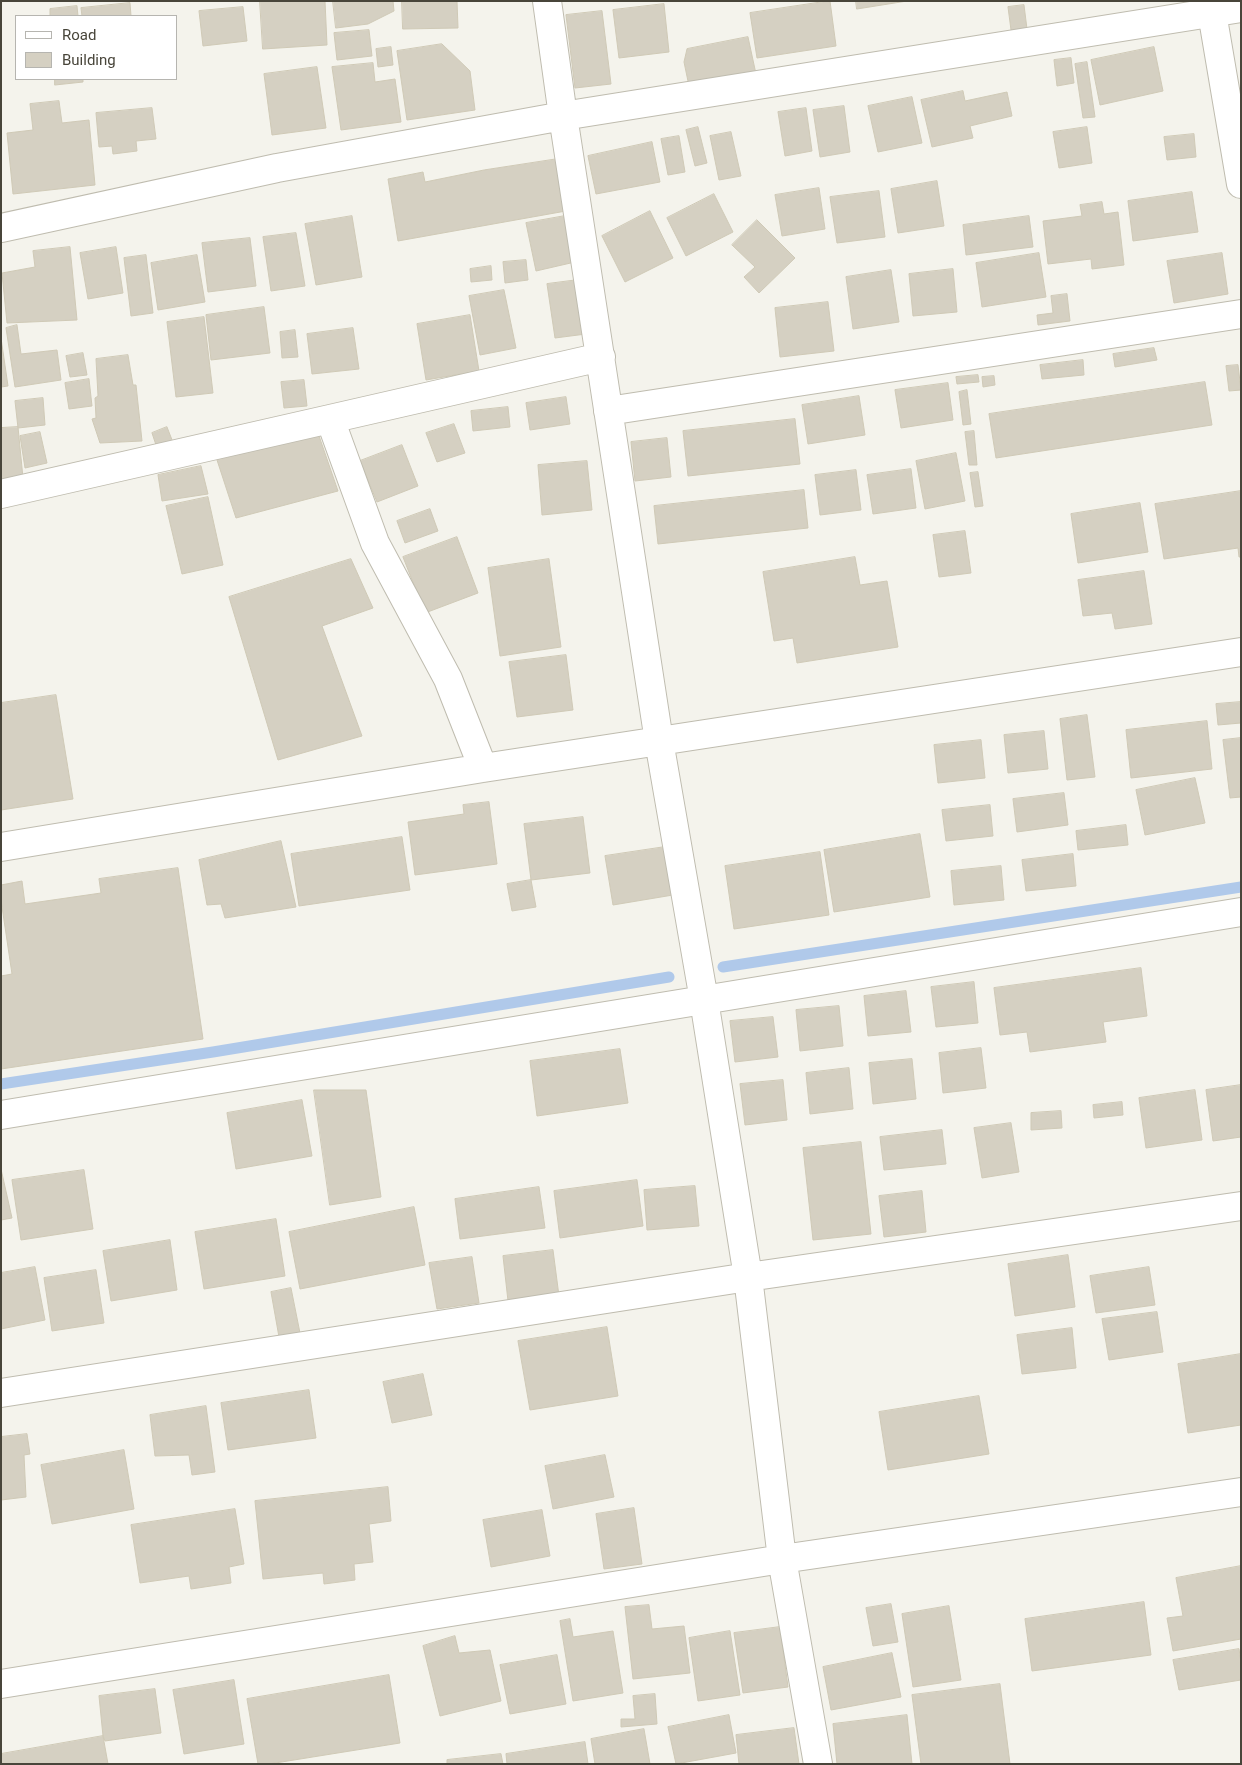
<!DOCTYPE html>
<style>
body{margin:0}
#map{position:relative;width:1242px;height:1765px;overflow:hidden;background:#f4f3ec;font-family:Roboto,sans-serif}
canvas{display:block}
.frame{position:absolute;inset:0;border:2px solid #48453a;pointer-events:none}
.legend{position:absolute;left:15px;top:15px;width:162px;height:65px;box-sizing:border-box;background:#fff;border:1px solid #b6b5b0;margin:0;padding:6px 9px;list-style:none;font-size:15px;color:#48453a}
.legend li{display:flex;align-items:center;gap:10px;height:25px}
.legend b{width:25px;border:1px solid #b6b5b0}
</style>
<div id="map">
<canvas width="1242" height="1765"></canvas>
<div class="frame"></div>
<ul class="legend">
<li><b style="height:6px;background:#fff"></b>Road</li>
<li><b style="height:14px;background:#d5d0c2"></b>Building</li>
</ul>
</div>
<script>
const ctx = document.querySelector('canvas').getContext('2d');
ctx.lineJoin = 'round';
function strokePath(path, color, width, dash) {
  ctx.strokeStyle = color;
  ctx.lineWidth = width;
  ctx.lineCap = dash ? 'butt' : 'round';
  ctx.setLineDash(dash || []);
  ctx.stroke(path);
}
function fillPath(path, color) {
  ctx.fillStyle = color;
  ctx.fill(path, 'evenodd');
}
strokePath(new Path2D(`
 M 723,967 L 1241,887
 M 1,1084 L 213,1052 L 669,977`), '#b0c9ea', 11);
const building = new Path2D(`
 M 260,1 L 325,1 L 327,45 L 263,49 Z
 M 333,1 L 393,1 L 394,11 L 368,24 L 336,28 Z
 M 402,1 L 457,1 L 458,28 L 403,29 Z
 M 830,1 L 836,46 L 757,58 L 750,13 Z
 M 856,1 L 907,1 L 857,9 Z
 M 130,3 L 131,16 L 82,16 L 81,8 Z
 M 664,4 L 669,52 L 619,58 L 613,10 Z
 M 1024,5 L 1027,29 L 1011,30 L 1008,7 Z
 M 77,6 L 78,16 L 50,16 L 50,9 Z
 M 243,7 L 247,41 L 203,46 L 199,11 Z
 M 602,11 L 611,84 L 575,88 L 566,15 Z
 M 369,30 L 372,56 L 337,60 L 334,33 Z
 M 748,37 L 756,74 L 689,86 L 684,62 L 687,49 Z
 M 442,44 L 470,71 L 475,110 L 407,120 L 397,51 Z
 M 391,47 L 393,65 L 378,67 L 376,49 Z
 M 1154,47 L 1163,91 L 1100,105 L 1091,60 Z
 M 1071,58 L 1074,83 L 1057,86 L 1054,60 Z
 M 1087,62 L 1095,117 L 1083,118 L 1075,64 Z
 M 373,63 L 375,82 L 395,79 L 401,122 L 341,130 L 332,67 Z
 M 317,67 L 326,128 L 272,135 L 264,74 Z
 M 55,79 L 83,79 L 83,82 L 55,85 Z
 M 963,91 L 965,101 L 1007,92 L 1012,116 L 970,126 L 973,138 L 932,147 L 921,100 Z
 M 912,97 L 922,143 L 878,152 L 868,106 Z
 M 59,101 L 62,123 L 89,120 L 95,185 L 13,194 L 7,133 L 33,130 L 30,104 Z
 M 844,106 L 850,152 L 820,157 L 813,110 Z
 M 152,108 L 156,139 L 136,141 L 137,151 L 113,154 L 112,146 L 99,147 L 96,113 Z
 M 806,108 L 812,151 L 785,156 L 778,112 Z
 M 698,127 L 707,163 L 695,166 L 686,130 Z
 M 1087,127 L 1092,163 L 1059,168 L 1053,132 Z
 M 731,132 L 741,176 L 719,180 L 710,136 Z
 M 1194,134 L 1196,157 L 1167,160 L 1164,137 Z
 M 679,136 L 685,172 L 668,175 L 661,139 Z
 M 652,142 L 660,182 L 596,194 L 588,156 Z
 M 558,159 L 566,211 L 398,241 L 388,179 L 423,172 L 425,182 L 484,170 Z
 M 937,181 L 944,226 L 898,233 L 891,189 Z
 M 819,188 L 825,229 L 782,236 L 775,195 Z
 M 879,191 L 885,237 L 837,243 L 830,197 Z
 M 1192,192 L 1198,232 L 1133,241 L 1128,201 Z
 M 714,194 L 733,232 L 686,256 L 667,218 Z
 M 1102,202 L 1104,214 L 1118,212 L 1124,265 L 1092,269 L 1091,259 L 1048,264 L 1043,221 L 1082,216 L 1080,205 Z
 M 650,211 L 673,258 L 625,282 L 602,236 Z
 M 352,216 L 362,277 L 316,285 L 305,224 Z
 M 565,216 L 575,262 L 536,271 L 526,223 Z
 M 1029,216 L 1033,247 L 966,255 L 963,225 Z
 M 757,220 L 795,258 L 759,293 L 744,277 L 755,267 L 732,245 Z
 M 296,233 L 305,286 L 271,291 L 263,237 Z
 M 250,238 L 256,286 L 208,292 L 202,243 Z
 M 70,247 L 77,320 L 7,323 L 2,273 L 35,267 L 33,251 Z
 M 116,247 L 123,293 L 88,299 L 80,253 Z
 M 1039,253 L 1046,297 L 982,307 L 976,263 Z
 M 1222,253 L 1228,294 L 1174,303 L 1167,261 Z
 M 146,255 L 153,313 L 131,316 L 124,258 Z
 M 197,255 L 205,302 L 158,310 L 151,263 Z
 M 526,260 L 528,280 L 505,283 L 503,262 Z
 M 491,266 L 492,280 L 471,282 L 470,269 Z
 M 953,269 L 957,312 L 913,316 L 909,274 Z
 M 891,270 L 899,322 L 853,329 L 846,277 Z
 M 578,280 L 586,334 L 555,338 L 547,284 Z
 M 504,290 L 516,348 L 480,355 L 469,296 Z
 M 1067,294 L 1070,321 L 1038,325 L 1037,315 L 1053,313 L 1051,296 Z
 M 828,302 L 834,351 L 780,357 L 775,308 Z
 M 264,307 L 270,353 L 211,360 L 206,315 Z
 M 470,315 L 479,371 L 426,380 L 417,324 Z
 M 204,317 L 213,393 L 176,397 L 167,322 Z
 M 17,325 L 21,354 L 57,350 L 61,380 L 15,387 L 6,328 Z
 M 353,328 L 359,369 L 312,374 L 307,334 Z
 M 295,330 L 298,357 L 282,358 L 280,332 Z
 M 1,338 L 8,386 L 1,387 Z
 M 1154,348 L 1157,360 L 1115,367 L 1113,354 Z
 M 83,353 L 87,375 L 70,377 L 66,356 Z
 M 128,355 L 133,385 L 136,385 L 142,441 L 100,443 L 92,419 L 96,418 L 95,398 L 98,396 L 96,359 Z
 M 1083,360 L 1084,375 L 1042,379 L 1040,365 Z
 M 1238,365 L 1241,390 L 1229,391 L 1226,366 Z
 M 978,375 L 979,382 L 957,384 L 956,377 Z
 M 994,376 L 995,385 L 983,387 L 982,377 Z
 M 89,379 L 92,406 L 69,409 L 65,383 Z
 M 304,380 L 307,406 L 284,408 L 281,382 Z
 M 1205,382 L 1212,425 L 996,458 L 989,414 Z
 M 948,383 L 953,420 L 901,428 L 895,390 Z
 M 967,390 L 971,424 L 963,425 L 959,392 Z
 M 859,396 L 865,435 L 808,444 L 802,405 Z
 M 566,397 L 570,424 L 530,430 L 526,403 Z
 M 43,398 L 45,425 L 18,428 L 15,401 Z
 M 508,407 L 510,427 L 473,431 L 471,411 Z
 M 795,419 L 800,464 L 688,476 L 683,431 Z
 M 454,424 L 465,453 L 437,462 L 426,433 Z
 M 18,427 L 23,478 L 1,480 L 1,428 Z
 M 167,427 L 174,445 L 158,451 L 152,433 Z
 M 974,431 L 977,465 L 969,465 L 965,432 Z
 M 40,432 L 47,463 L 25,468 L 20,436 Z
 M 318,433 L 338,491 L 236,518 L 217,460 Z
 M 667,438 L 671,477 L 635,481 L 631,442 Z
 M 402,445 L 418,486 L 377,502 L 360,461 Z
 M 956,453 L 965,501 L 925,509 L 916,461 Z
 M 587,461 L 592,510 L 542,515 L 538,465 Z
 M 201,466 L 208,494 L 162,501 L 158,475 Z
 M 911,469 L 916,508 L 873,514 L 867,475 Z
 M 856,470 L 861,510 L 820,515 L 815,475 Z
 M 978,472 L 983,506 L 975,507 L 970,473 Z
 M 804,490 L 808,528 L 658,544 L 654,506 Z
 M 1241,491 L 1241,557 L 1239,557 L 1238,548 L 1164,559 L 1155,504 Z
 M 208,497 L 223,565 L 182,574 L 166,506 Z
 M 1140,503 L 1148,552 L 1078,563 L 1071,514 Z
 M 430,509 L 438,531 L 405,543 L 397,521 Z
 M 965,531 L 971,573 L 939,577 L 933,535 Z
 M 457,537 L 478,593 L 425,613 L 403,557 Z
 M 855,557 L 860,585 L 887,581 L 898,647 L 797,663 L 793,638 L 774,641 L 763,572 Z
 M 351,559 L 373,608 L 322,626 L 362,736 L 278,760 L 229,597 Z
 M 549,559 L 561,647 L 500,656 L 488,568 Z
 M 1144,571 L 1152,624 L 1115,629 L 1112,613 L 1083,616 L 1078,580 Z
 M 566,655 L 573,710 L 517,717 L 509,662 Z
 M 56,695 L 73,799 L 1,810 L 1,703 Z
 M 1241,702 L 1241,723 L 1218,725 L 1216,704 Z
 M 1087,715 L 1095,777 L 1067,780 L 1060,719 Z
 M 1207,721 L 1212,769 L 1131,778 L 1126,730 Z
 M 1044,731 L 1048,769 L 1008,773 L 1004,735 Z
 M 1241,738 L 1241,797 L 1230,798 L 1223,740 Z
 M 981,740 L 985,778 L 938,783 L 934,745 Z
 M 1195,778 L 1205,823 L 1145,835 L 1136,790 Z
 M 1064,793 L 1068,825 L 1017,832 L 1013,799 Z
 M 489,802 L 497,864 L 415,875 L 408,822 L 464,814 L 463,805 Z
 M 990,805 L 993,836 L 946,841 L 942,810 Z
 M 583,817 L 590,873 L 531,880 L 524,824 Z
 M 1126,825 L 1128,845 L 1078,850 L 1076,831 Z
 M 920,834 L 930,897 L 834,912 L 824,850 Z
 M 402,837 L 410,890 L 299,906 L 291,854 Z
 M 281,841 L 296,907 L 225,918 L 221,904 L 207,905 L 199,860 Z
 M 665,847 L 673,895 L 613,905 L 605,856 Z
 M 820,852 L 829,915 L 734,929 L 725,866 Z
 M 1073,854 L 1076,886 L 1026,891 L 1022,860 Z
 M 1001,866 L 1004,900 L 954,905 L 951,871 Z
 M 178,868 L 203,1039 L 1,1069 L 1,976 L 12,974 L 1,900 L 1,885 L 22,881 L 25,904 L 101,893 L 99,879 Z
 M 531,880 L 536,907 L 512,911 L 507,884 Z
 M 1141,968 L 1147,1016 L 1103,1022 L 1106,1042 L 1030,1052 L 1027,1032 L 1000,1035 L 994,988 Z
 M 974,982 L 978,1023 L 936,1027 L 931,987 Z
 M 906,991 L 911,1032 L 868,1036 L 864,996 Z
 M 839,1006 L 843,1046 L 800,1051 L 796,1010 Z
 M 773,1017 L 778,1057 L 735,1062 L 730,1021 Z
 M 981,1048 L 986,1088 L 943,1093 L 939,1053 Z
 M 620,1049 L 628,1103 L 537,1116 L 530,1061 Z
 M 912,1059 L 916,1099 L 873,1104 L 869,1063 Z
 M 849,1068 L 853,1109 L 810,1114 L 806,1073 Z
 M 783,1080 L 787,1120 L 745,1125 L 740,1084 Z
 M 1241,1085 L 1241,1137 L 1213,1141 L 1206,1090 Z
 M 314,1090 L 366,1090 L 381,1197 L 330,1205 Z
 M 1195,1090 L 1202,1140 L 1146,1148 L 1139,1098 Z
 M 302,1100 L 312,1156 L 236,1169 L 227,1113 Z
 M 1122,1102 L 1123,1115 L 1094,1118 L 1093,1105 Z
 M 1061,1111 L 1062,1128 L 1031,1130 L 1031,1113 Z
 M 1011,1123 L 1019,1172 L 982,1178 L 974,1128 Z
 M 942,1130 L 946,1164 L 884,1170 L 880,1137 Z
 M 861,1142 L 871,1234 L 813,1240 L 803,1148 Z
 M 1,1169 L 12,1218 L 1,1220 Z
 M 84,1170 L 93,1229 L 21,1240 L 12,1180 Z
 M 637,1180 L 643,1226 L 560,1238 L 554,1191 Z
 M 695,1186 L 699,1226 L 647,1230 L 644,1190 Z
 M 539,1187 L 545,1228 L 460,1239 L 455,1199 Z
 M 922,1191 L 926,1232 L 884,1237 L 879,1196 Z
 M 414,1207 L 425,1265 L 300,1289 L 289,1232 Z
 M 276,1219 L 285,1276 L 204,1289 L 195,1232 Z
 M 170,1240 L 177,1290 L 111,1301 L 103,1251 Z
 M 553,1250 L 559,1296 L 508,1301 L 503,1256 Z
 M 1068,1255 L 1075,1307 L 1015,1316 L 1008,1264 Z
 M 472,1257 L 479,1303 L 437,1309 L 429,1263 Z
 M 35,1267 L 45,1320 L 1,1329 L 1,1273 Z
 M 1149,1267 L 1155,1305 L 1096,1313 L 1090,1276 Z
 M 96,1270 L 104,1323 L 52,1331 L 44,1278 Z
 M 291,1288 L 300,1333 L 279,1337 L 271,1292 Z
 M 1157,1312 L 1163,1352 L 1109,1360 L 1102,1319 Z
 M 607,1327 L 618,1396 L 530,1410 L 518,1341 Z
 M 1072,1328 L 1076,1368 L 1022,1374 L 1017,1335 Z
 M 1241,1354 L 1241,1425 L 1188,1433 L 1178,1364 Z
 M 423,1374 L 432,1415 L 392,1423 L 383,1382 Z
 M 309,1390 L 316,1438 L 228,1450 L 221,1403 Z
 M 979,1396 L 989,1454 L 888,1470 L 879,1412 Z
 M 206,1406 L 215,1472 L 192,1475 L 189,1455 L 155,1456 L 150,1415 Z
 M 27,1434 L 30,1454 L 24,1455 L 26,1497 L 1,1500 L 1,1437 Z
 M 124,1450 L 134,1509 L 52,1524 L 41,1465 Z
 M 605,1455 L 614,1497 L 553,1509 L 545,1466 Z
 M 388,1487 L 391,1521 L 369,1524 L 373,1562 L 354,1564 L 355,1580 L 324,1584 L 323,1573 L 263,1579 L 255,1501 Z
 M 634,1508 L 642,1564 L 604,1569 L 596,1514 Z
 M 235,1509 L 244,1564 L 229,1567 L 231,1583 L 191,1589 L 189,1576 L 140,1583 L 131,1525 Z
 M 542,1510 L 550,1556 L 491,1567 L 483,1520 Z
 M 1241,1566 L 1241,1639 L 1173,1651 L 1167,1618 L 1183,1616 L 1176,1578 Z
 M 1144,1602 L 1151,1655 L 1032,1671 L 1025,1619 Z
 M 891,1604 L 898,1642 L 873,1646 L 866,1608 Z
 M 649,1605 L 652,1629 L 684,1626 L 690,1673 L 633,1679 L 625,1607 Z
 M 949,1606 L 961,1680 L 913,1687 L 902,1614 Z
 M 570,1619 L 573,1637 L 613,1631 L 623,1693 L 573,1701 L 560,1621 Z
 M 780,1627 L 788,1687 L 743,1693 L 734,1633 Z
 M 730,1631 L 740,1695 L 698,1701 L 689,1638 Z
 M 455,1636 L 459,1653 L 490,1650 L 501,1701 L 440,1716 L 423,1646 Z
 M 1239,1649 L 1241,1662 L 1241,1680 L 1179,1690 L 1173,1660 Z
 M 892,1653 L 901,1697 L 831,1710 L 823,1667 Z
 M 557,1655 L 566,1704 L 510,1714 L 500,1665 Z
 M 389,1675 L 400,1743 L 269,1764 L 258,1764 L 247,1699 Z
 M 234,1680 L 244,1744 L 184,1754 L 173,1690 Z
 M 1000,1684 L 1010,1764 L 921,1764 L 912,1695 Z
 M 155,1689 L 161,1733 L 105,1741 L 103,1736 L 99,1696 Z
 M 655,1694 L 657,1724 L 621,1727 L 621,1719 L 635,1719 L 633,1696 Z
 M 729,1715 L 736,1753 L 676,1764 L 668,1727 Z
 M 907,1715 L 912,1764 L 837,1764 L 833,1724 Z
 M 794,1728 L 799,1764 L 739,1764 L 736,1735 Z
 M 644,1729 L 650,1764 L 595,1764 L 591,1739 Z
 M 103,1736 L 108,1764 L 1,1764 L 1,1754 Z
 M 585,1742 L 588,1764 L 507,1764 L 506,1754 Z
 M 501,1754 L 503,1764 L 447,1764 L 447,1760 Z`);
fillPath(building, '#d5d0c2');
strokePath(building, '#cfc9b6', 1);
const minor = new Path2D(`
 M 547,1 L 563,116 L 659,741 L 704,1000 L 748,1277 L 782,1559 L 818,1764
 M 1210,1 L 1241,184
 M 1,228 L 277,168 L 563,116 L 1241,8
 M 608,411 L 1241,314
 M 1,494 L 330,419
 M 483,768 L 448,679 L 375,543 L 330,419 L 601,357
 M 1,847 L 483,768 L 1241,652
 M 1,1115 L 1241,912
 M 1,1393 L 748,1277 L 1241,1206
 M 1,1684 L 782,1559 L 1241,1492`);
strokePath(minor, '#bfbcaf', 30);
strokePath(minor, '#fff', 28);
</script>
